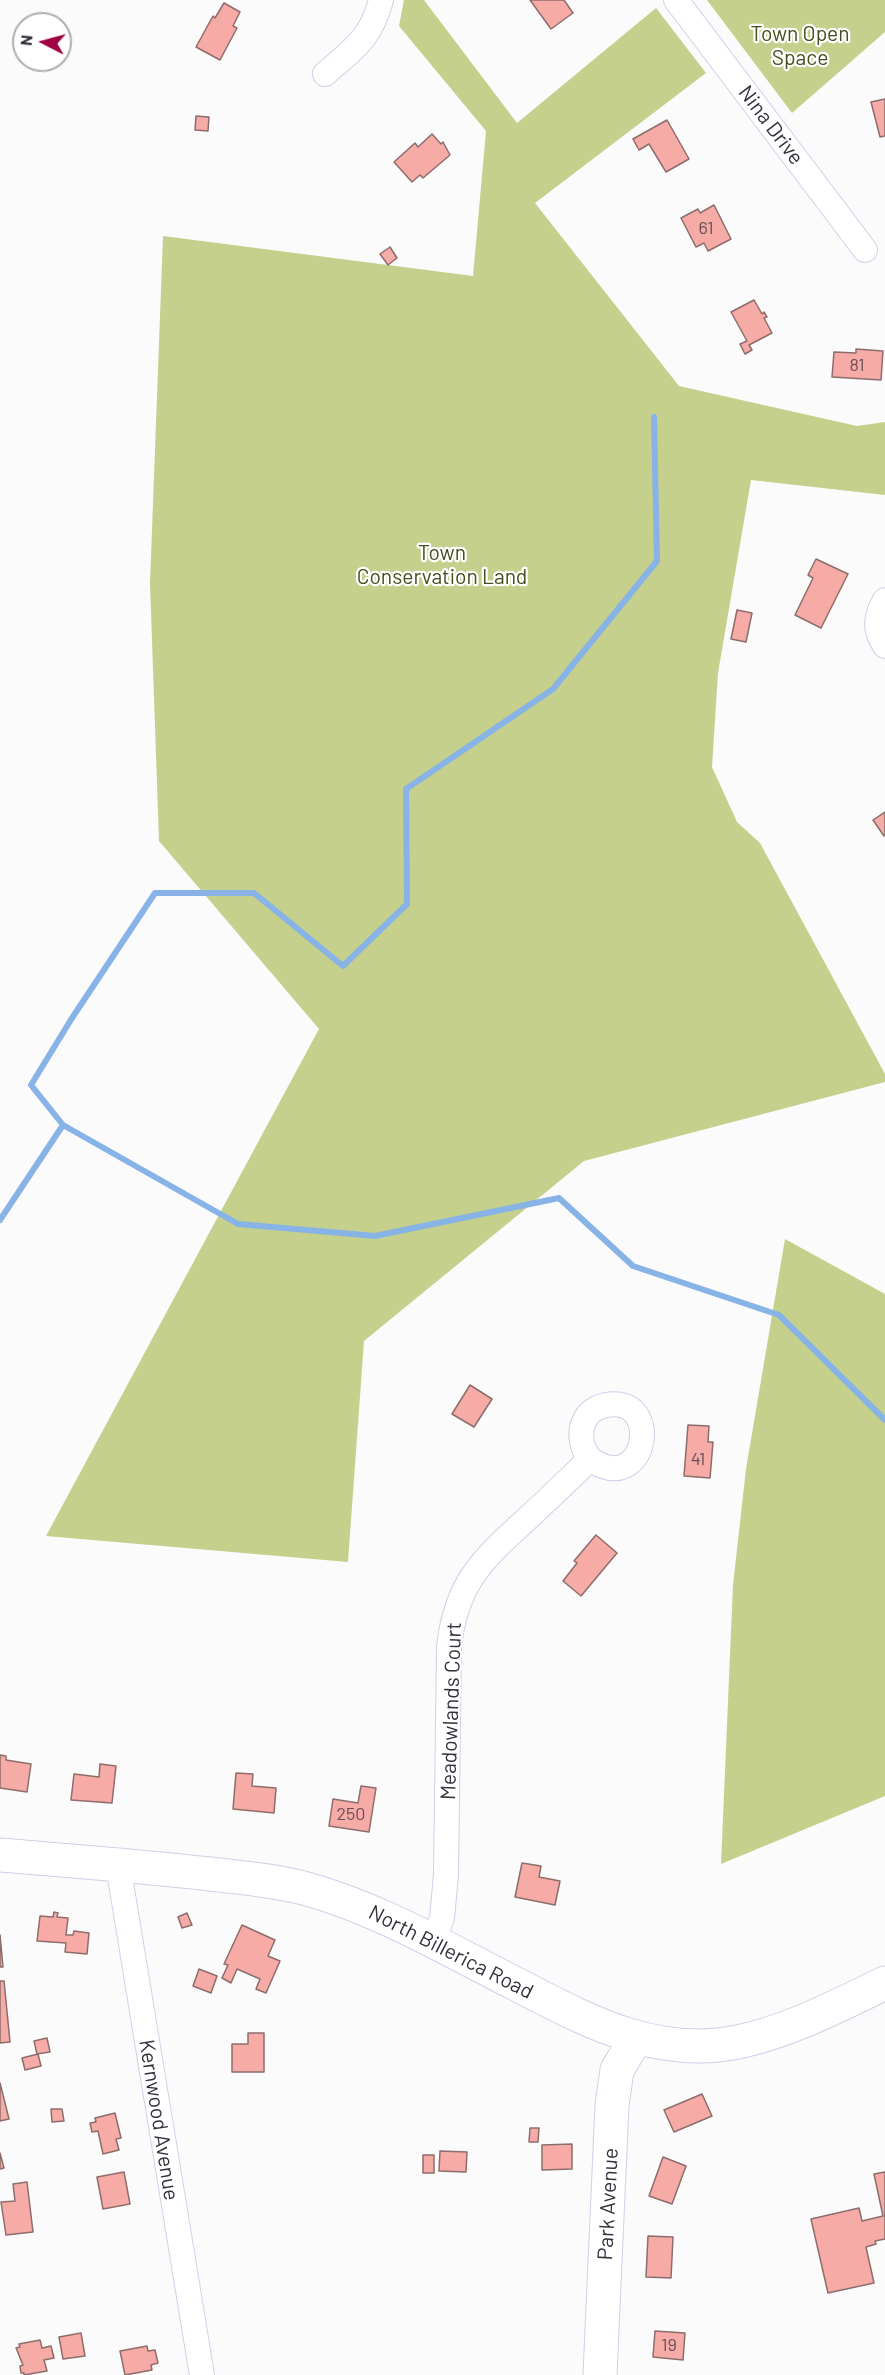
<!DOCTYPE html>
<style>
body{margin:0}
#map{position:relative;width:885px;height:2375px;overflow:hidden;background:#fbfbfb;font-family:Barlow,sans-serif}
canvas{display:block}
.north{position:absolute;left:12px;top:12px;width:60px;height:60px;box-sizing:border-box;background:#fff;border:2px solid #aeadb1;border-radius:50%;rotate:276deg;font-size:16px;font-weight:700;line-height:24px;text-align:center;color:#35313c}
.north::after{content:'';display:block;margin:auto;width:21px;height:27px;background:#a00243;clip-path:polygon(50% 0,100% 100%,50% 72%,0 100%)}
</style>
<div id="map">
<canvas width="885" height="2375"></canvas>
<div class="north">N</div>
</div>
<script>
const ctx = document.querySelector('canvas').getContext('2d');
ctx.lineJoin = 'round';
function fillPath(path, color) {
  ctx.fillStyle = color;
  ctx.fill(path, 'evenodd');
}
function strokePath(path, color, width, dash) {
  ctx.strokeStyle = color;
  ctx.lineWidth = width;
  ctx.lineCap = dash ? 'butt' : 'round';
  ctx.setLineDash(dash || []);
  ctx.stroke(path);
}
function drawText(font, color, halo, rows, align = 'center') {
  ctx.font = font + ' Barlow,sans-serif';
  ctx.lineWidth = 4.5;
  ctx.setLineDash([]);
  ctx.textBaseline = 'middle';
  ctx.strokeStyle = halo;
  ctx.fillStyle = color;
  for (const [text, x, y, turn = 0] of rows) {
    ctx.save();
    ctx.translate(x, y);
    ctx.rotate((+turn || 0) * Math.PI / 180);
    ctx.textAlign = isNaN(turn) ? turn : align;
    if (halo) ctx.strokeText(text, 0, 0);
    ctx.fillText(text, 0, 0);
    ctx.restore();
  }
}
fillPath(new Path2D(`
 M 404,0 L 424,0 L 517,123 L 656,8 L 706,73 L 535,203 L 679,386 L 857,426 L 885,422 L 885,495 L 751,480 L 718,673 L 712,767 L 737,822 L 760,843 L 885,1074 L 885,1082 L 584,1161 L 364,1341 L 348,1562 L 46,1536 L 319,1029 L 159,841 L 150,583 L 163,236 L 473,276 L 486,131 L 399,26 Z
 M 707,0 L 885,0 L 885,32 L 792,113 Z
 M 785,1239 L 885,1294 L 885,1796 L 721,1864 L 733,1585 L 746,1469 Z`), '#c5d08d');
strokePath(new Path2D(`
 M 654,417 L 657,561 L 553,689 L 406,789 L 407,904 L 343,966 L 254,893 L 155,893 L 72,1018 L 31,1085 L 63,1125 L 238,1224 L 375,1236 L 559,1198 L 633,1266 L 779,1315 L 885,1420
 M 0,1220 L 63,1125`), '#87b3e7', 6);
const building = new Path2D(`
 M 530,0 L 564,0 L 573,13 L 551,29 Z
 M 224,3 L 240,12 L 233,26 L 237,28 L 220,60 L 196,47 L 213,16 L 215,18 Z
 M 885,99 L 885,136 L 880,137 L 871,102 Z
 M 196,116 L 209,117 L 208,131 L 195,130 Z
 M 667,120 L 689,159 L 666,172 L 649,144 L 639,150 L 633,139 Z
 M 432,134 L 441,144 L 443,142 L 450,155 L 423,178 L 420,175 L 412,182 L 394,162 L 415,143 L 418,147 Z
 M 714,205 L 731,239 L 708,251 L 704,243 L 696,247 L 681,218 L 698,209 L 700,213 Z
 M 390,247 L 397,258 L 388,265 L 380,254 Z
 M 754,300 L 762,314 L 764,312 L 767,317 L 764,318 L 772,333 L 749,345 L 752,350 L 745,354 L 740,344 L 747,341 L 731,312 Z
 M 856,349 L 883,351 L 881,380 L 832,377 L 834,352 L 856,353 Z
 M 816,559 L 848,574 L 821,628 L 795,615 L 813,578 L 808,575 Z
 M 737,610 L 752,613 L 746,642 L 731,639 Z
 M 885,812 L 885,835 L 884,836 L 873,820 Z
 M 470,1385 L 492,1399 L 474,1427 L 452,1414 Z
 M 688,1425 L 709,1426 L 708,1442 L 713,1442 L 710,1478 L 684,1476 Z
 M 596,1535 L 617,1553 L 581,1596 L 563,1581 L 577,1563 L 574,1561 Z
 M 0,1755 L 6,1756 L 6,1760 L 31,1764 L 27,1792 L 0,1788 Z
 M 100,1764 L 116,1766 L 112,1803 L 71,1800 L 74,1774 L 99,1777 Z
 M 236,1773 L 253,1774 L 252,1786 L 276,1788 L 274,1813 L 233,1809 Z
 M 361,1786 L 376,1788 L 369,1832 L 329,1826 L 333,1799 L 358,1803 Z
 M 522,1863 L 541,1866 L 539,1877 L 560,1881 L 555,1905 L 515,1897 Z
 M 54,1912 L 58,1913 L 57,1917 L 68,1918 L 66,1935 L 73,1935 L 74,1931 L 89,1933 L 87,1954 L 65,1952 L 66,1943 L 37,1941 L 40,1916 L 53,1917 Z
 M 187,1913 L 192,1925 L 182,1928 L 178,1917 Z
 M 242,1925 L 275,1940 L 268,1956 L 280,1961 L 266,1993 L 256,1989 L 260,1979 L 237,1969 L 231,1983 L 222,1978 L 228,1965 L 224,1964 Z
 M 0,1935 L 3,1967 L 0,1967 Z
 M 199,1969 L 217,1976 L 211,1993 L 193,1986 Z
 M 0,1981 L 4,1981 L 10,2042 L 0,2043 Z
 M 248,2033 L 264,2033 L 264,2072 L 232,2072 L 232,2044 L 248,2044 Z
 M 47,2038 L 50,2052 L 37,2054 L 34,2041 Z
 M 38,2054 L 41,2066 L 25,2070 L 22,2058 Z
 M 0,2083 L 9,2119 L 0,2121 Z
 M 702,2094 L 712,2116 L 674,2132 L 664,2110 Z
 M 51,2109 L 62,2109 L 64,2121 L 52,2122 Z
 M 115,2113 L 121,2138 L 116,2139 L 119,2150 L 103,2154 L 98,2131 L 92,2132 L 90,2123 L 96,2122 L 95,2118 Z
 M 530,2128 L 539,2128 L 538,2142 L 529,2142 Z
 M 572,2144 L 572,2169 L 542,2170 L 542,2145 Z
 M 440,2151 L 467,2152 L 466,2172 L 439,2171 Z
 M 0,2153 L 4,2168 L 0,2169 Z
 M 423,2155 L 434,2155 L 434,2173 L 423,2173 Z
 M 663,2157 L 686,2166 L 672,2204 L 649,2196 Z
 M 124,2172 L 130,2204 L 103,2209 L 97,2177 Z
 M 885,2172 L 885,2239 L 875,2241 L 876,2244 L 866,2247 L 874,2283 L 828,2293 L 811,2219 L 859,2208 L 862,2221 L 883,2216 L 874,2174 Z
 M 27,2182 L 33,2232 L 6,2235 L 1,2202 L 15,2201 L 13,2184 Z
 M 648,2236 L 673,2237 L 671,2278 L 646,2277 Z
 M 655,2331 L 685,2333 L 683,2360 L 653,2357 Z
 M 81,2333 L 85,2356 L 63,2359 L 59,2337 Z
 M 40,2340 L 42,2348 L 51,2346 L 54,2358 L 44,2360 L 47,2371 L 24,2375 L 24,2373 L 21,2373 L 20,2366 L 23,2365 L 16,2348 L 20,2347 L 19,2344 Z
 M 147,2346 L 148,2351 L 155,2350 L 158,2363 L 151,2365 L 152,2370 L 125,2375 L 120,2351 Z`);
fillPath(building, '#f6aba7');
strokePath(building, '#8d6d6b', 1.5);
const street = new Path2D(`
 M 676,0 L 865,250
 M 325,74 C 353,49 371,39 381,0
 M 885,600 C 875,617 874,630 885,646
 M 118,1865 L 202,2375
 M 433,1942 L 442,1918 L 446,1875 L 449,1647 C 456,1582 483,1559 529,1517 C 550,1498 570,1478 590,1459 C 647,1499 664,1394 606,1405 C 579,1410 575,1440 590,1459`);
const secondary = new Path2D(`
 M 0,1855 C 70,1861 140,1866 210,1874 C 242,1878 276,1880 307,1889 C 379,1909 445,1948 512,1982 C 584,2019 653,2059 738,2042 C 790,2031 837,2006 885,1983
 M 600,2375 L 612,2105 L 617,2070 L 636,2038`);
strokePath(street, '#d6cce9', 26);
strokePath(secondary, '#d6cce9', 35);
strokePath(street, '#fff', 24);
strokePath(secondary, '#fff', 33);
drawText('18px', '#655057', null, [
 ["61",706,228],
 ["81",857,365],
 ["41",698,1459],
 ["250",351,1814],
 ["19",669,2345]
]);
drawText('21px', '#474d1c', '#fff', [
 ["Town Open",800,34],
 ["Space",800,58],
 ["Town",442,553],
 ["Conservation Land",442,577]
]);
drawText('21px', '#35313c', '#fff', [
 ["Nina Drive",771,125,53],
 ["Meadowlands Court",451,1711,-88],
 ["North Billerica Road",451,1952,27],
 ["Kernwood Avenue",159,2120,81],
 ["Park Avenue",608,2204,-87]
]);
</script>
